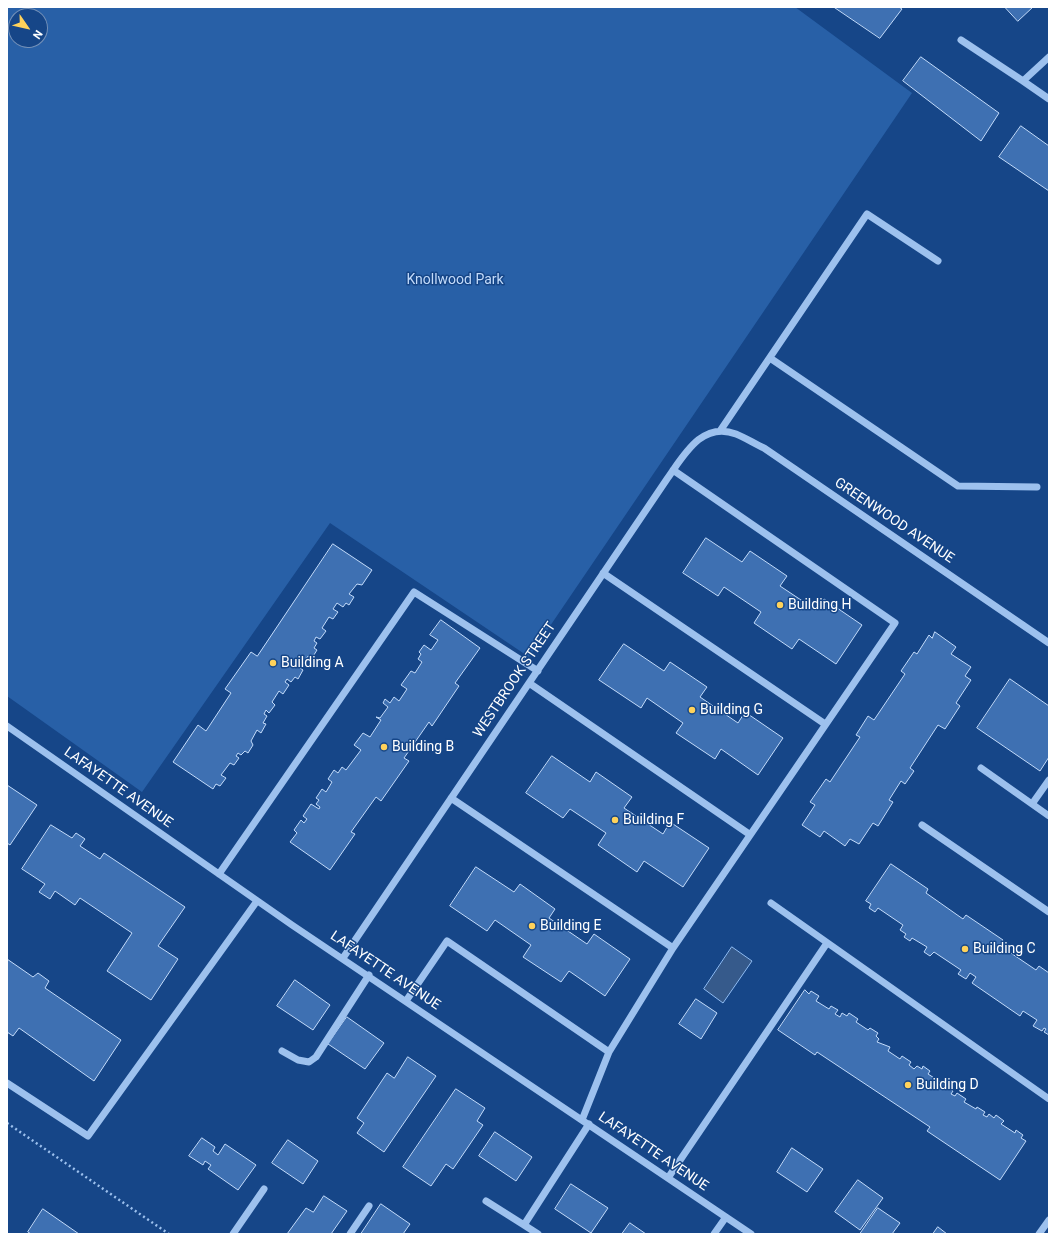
<!DOCTYPE html>
<style>
body{margin:0}
#map{position:relative;width:1056px;height:1241px;overflow:hidden;background:#164688;font-family:Roboto,sans-serif}
canvas{display:block}
.frame{position:absolute;inset:0;border:8px solid #fff;pointer-events:none}
.north{position:absolute;left:8px;top:8px;width:40px;height:40px;box-sizing:border-box;background:#164688;border:1px solid #7390b8;border-radius:50%;rotate:124deg;font-size:11px;font-weight:700;line-height:16px;text-align:center;color:#fff}
.north::after{content:'';display:block;margin:auto;width:14px;height:18px;background:#ffd25b;clip-path:polygon(50% 0,100% 100%,50% 72%,0 100%)}
</style>
<div id="map">
<canvas width="1056" height="1241"></canvas>
<div class="frame"></div>
<div class="north">N</div>
</div>
<script>
const ctx = document.querySelector('canvas').getContext('2d');
ctx.lineJoin = 'round';
function fillPath(path, color) {
  ctx.fillStyle = color;
  ctx.fill(path, 'evenodd');
}
function strokePath(path, color, width, dash) {
  ctx.strokeStyle = color;
  ctx.lineWidth = width;
  ctx.lineCap = dash ? 'butt' : 'round';
  ctx.setLineDash(dash || []);
  ctx.stroke(path);
}
function drawText(font, color, halo, rows, align = 'center') {
  ctx.font = font + ' Roboto,sans-serif';
  ctx.lineWidth = 3;
  ctx.setLineDash([]);
  ctx.textBaseline = 'middle';
  ctx.strokeStyle = halo;
  ctx.fillStyle = color;
  for (const [text, x, y, turn = 0] of rows) {
    ctx.save();
    ctx.translate(x, y);
    ctx.rotate((+turn || 0) * Math.PI / 180);
    ctx.textAlign = isNaN(turn) ? turn : align;
    if (halo) ctx.strokeText(text, 0, 0);
    ctx.fillText(text, 0, 0);
    ctx.restore();
  }
}
fillPath(new Path2D(`
 M 7,7 L 795,7 L 912,93 L 529,657 L 330,523 L 142,792 L 7,696 ZM 16,16 L 40,16 L 40,40 L 16,40 Z`), '#2860a7');
const water = new Path2D(`
 M 732,947 L 752,961 L 723,1003 L 704,989 Z`);
fillPath(water, '#365a8b');
strokePath(water, '#8fbbf1', 1);
const building = new Path2D(`
 M 834,7 L 899,7 L 902,9 L 880,38 Z
 M 1005,7 L 1033,7 L 1018,21 Z
 M 921,57 L 999,113 L 981,141 L 903,81 Z
 M 1021,126 L 1049,146 L 1049,191 L 999,157 Z
 M 706,538 L 742,562 L 750,551 L 787,576 L 780,586 L 816,610 L 824,599 L 862,625 L 836,664 L 799,639 L 792,649 L 754,623 L 761,612 L 724,587 L 718,596 L 683,573 Z
 M 333,544 L 372,570 L 362,585 L 357,584 L 349,594 L 354,597 L 349,605 L 346,603 L 343,607 L 337,603 L 333,609 L 338,612 L 333,619 L 329,617 L 322,628 L 326,631 L 320,639 L 316,637 L 314,641 L 317,643 L 314,648 L 317,650 L 312,658 L 308,656 L 300,668 L 303,670 L 298,679 L 295,677 L 291,682 L 287,679 L 285,682 L 289,685 L 283,694 L 279,691 L 272,702 L 275,705 L 269,713 L 266,710 L 264,714 L 267,716 L 263,723 L 266,724 L 261,733 L 257,730 L 251,741 L 253,745 L 248,753 L 245,751 L 241,755 L 238,753 L 236,756 L 239,758 L 234,765 L 230,763 L 221,775 L 226,778 L 220,786 L 216,784 L 213,789 L 173,762 L 198,725 L 206,731 L 231,693 L 225,689 L 251,652 L 257,656 Z
 M 441,620 L 480,648 L 455,683 L 459,686 L 432,726 L 429,722 L 404,758 L 409,761 L 381,801 L 376,797 L 351,832 L 355,834 L 330,870 L 290,842 L 297,833 L 294,830 L 301,820 L 304,823 L 307,819 L 303,816 L 311,804 L 319,809 L 320,807 L 316,804 L 319,800 L 316,798 L 322,789 L 326,792 L 332,782 L 328,779 L 334,770 L 338,773 L 342,767 L 346,770 L 361,750 L 354,745 L 363,733 L 370,737 L 381,720 L 376,717 L 380,718 L 388,707 L 383,703 L 385,699 L 390,703 L 394,697 L 399,701 L 407,689 L 401,685 L 411,671 L 415,673 L 422,662 L 418,659 L 421,654 L 419,652 L 424,645 L 431,650 L 438,640 L 430,635 Z
 M 935,632 L 956,647 L 951,654 L 971,667 L 965,676 L 971,680 L 956,703 L 960,706 L 945,729 L 938,725 L 910,768 L 914,771 L 905,784 L 901,781 L 889,800 L 893,802 L 878,826 L 873,823 L 859,844 L 850,839 L 845,846 L 824,831 L 820,837 L 802,825 L 815,805 L 810,802 L 826,779 L 830,782 L 860,737 L 856,735 L 868,716 L 874,720 L 905,674 L 901,671 L 914,652 L 917,654 L 929,635 L 932,638 Z
 M 624,644 L 664,671 L 670,662 L 707,687 L 700,697 L 738,723 L 745,712 L 783,738 L 758,775 L 721,749 L 715,759 L 676,733 L 683,723 L 647,698 L 641,708 L 599,680 Z
 M 1010,679 L 1049,706 L 1049,757 L 1040,771 L 977,728 Z
 M 552,756 L 590,782 L 596,772 L 632,797 L 624,808 L 663,834 L 670,822 L 709,848 L 683,887 L 644,861 L 637,872 L 598,845 L 606,833 L 570,809 L 563,818 L 526,793 Z
 M 7,785 L 37,805 L 10,845 L 7,843 Z
 M 51,825 L 72,838 L 76,833 L 85,839 L 80,846 L 100,859 L 104,853 L 185,907 L 158,946 L 178,959 L 151,1000 L 107,971 L 132,933 L 80,898 L 75,905 L 55,891 L 50,899 L 39,892 L 45,884 L 22,869 Z
 M 891,864 L 928,889 L 926,893 L 963,919 L 966,915 L 1003,940 L 999,945 L 1036,970 L 1039,966 L 1049,973 L 1049,1035 L 1044,1032 L 1046,1029 L 1044,1028 L 1042,1031 L 1033,1026 L 1037,1020 L 1023,1011 L 1020,1016 L 972,983 L 976,977 L 970,973 L 966,979 L 958,974 L 961,970 L 934,952 L 930,956 L 924,952 L 927,947 L 912,938 L 910,941 L 904,937 L 906,934 L 900,930 L 903,925 L 878,908 L 875,912 L 869,908 L 871,904 L 866,901 Z
 M 476,867 L 514,892 L 520,884 L 555,909 L 549,918 L 587,944 L 594,934 L 630,959 L 605,996 L 569,971 L 561,982 L 523,957 L 531,945 L 495,920 L 487,931 L 450,906 Z
 M 7,959 L 33,977 L 38,973 L 49,981 L 45,988 L 121,1040 L 94,1081 L 19,1028 L 13,1036 L 7,1032 Z
 M 295,980 L 330,1005 L 313,1030 L 277,1006 Z
 M 805,990 L 809,994 L 811,991 L 819,996 L 816,1001 L 829,1009 L 831,1006 L 838,1010 L 835,1014 L 840,1017 L 842,1013 L 847,1016 L 849,1013 L 858,1019 L 856,1022 L 868,1030 L 870,1028 L 878,1033 L 876,1036 L 879,1039 L 877,1042 L 890,1047 L 888,1051 L 900,1059 L 902,1056 L 911,1062 L 909,1065 L 914,1069 L 917,1066 L 922,1069 L 923,1066 L 930,1071 L 928,1074 L 942,1083 L 944,1080 L 950,1084 L 948,1087 L 953,1091 L 951,1094 L 955,1096 L 957,1093 L 966,1099 L 964,1102 L 976,1109 L 977,1107 L 985,1112 L 983,1115 L 987,1117 L 989,1114 L 994,1118 L 996,1115 L 1004,1121 L 1001,1124 L 1015,1133 L 1016,1130 L 1023,1135 L 1021,1138 L 1026,1141 L 1000,1180 L 927,1131 L 930,1127 L 817,1052 L 815,1055 L 778,1030 Z
 M 696,999 L 717,1013 L 701,1039 L 679,1024 Z
 M 347,1017 L 384,1043 L 365,1069 L 328,1044 Z
 M 408,1057 L 436,1076 L 384,1152 L 357,1133 L 364,1123 L 357,1118 L 387,1073 L 394,1078 Z
 M 456,1089 L 485,1108 L 477,1121 L 483,1125 L 453,1169 L 446,1164 L 431,1186 L 403,1167 Z
 M 495,1132 L 532,1157 L 516,1181 L 479,1156 Z
 M 202,1138 L 215,1147 L 213,1151 L 218,1155 L 225,1144 L 256,1165 L 238,1190 L 208,1169 L 211,1165 L 205,1161 L 203,1165 L 189,1156 Z
 M 288,1140 L 318,1161 L 303,1184 L 272,1163 Z
 M 792,1148 L 823,1169 L 807,1192 L 777,1172 Z
 M 858,1180 L 883,1198 L 860,1230 L 835,1212 Z
 M 571,1184 L 608,1208 L 591,1233 L 555,1209 Z
 M 324,1196 L 347,1211 L 331,1234 L 287,1234 L 306,1208 L 313,1212 Z
 M 381,1204 L 410,1224 L 403,1234 L 361,1234 Z
 M 878,1208 L 900,1223 L 892,1234 L 860,1234 Z
 M 43,1209 L 79,1234 L 31,1234 L 28,1232 Z
 M 630,1223 L 646,1234 L 622,1234 Z
 M 938,1227 L 947,1234 L 933,1234 Z`);
fillPath(building, '#3e70b2');
strokePath(building, '#c3dbfa', 1);
strokePath(new Path2D(`
 M 7,1123 L 169,1234`), '#9dc1ee', 2.5, [2, 3]);
strokePath(new Path2D(`
 M 961,40 L 1023,81
 M 1049,57 L 1023,81 L 1049,99
 M 770,358 L 958,486 L 1037,487
 M 720,431 L 867,214 L 938,261
 M 603,573 L 825,724
 M 529,683 L 749,834
 M 7,726 L 292,925 L 751,1234
 M 981,768 L 1049,816
 M 451,798 L 673,948
 M 1032,804 L 1049,780
 M 922,825 L 1049,912
 M 219,874 L 414,592 L 538,671
 M 771,903 L 1049,1099
 M 343,958 L 667,479 C 684,455 702,421 736,434 C 746,438 755,444 764,448 L 1049,643
 M 406,1001 L 447,941 L 609,1052
 M 282,1051 L 298,1060 L 309,1062 L 316,1057 L 369,975
 M 7,1083 L 88,1136 L 257,901
 M 582,1120 L 609,1052 L 673,948 L 895,623 L 673,470
 M 668,1178 L 827,943
 M 486,1201 L 524,1225 L 589,1124
 M 524,1225 L 538,1234
 M 233,1234 L 264,1189
 M 350,1234 L 369,1206
 M 714,1234 L 726,1217
 M 1039,1234 L 1049,1220`), '#9dc1ee', 7);
for (const [x, y, r, color] of [
 [780,605,4,"#ffd25b"],
 [273,663,4,"#ffd25b"],
 [692,710,4,"#ffd25b"],
 [384,747,4,"#ffd25b"],
 [615,820,4,"#ffd25b"],
 [532,926,4,"#ffd25b"],
 [965,949,4,"#ffd25b"],
 [908,1085,4,"#ffd25b"]
]) {
  const dot = new Path2D();
  dot.arc(x, y, r, 0, 2 * Math.PI);
  ctx.fillStyle = color;
  ctx.fill(dot);
  strokePath(dot, '#164688', 1.5);
}
drawText('14px', '#c3dbfa', '#164688', [
 ["Knollwood Park",455,280]
]);
drawText('14px', '#fff', '#164688', [
 ["GREENWOOD AVENUE",894,521,34],
 ["WESTBROOK STREET",515,680,-56],
 ["LAFAYETTE AVENUE",118,788,35],
 ["LAFAYETTE AVENUE",385,971,34],
 ["LAFAYETTE AVENUE",653,1152,34]
]);
drawText('14px', '#fff', '#164688', [
 ["Building H",788,605],
 ["Building A",281,663],
 ["Building G",700,710],
 ["Building B",392,747],
 ["Building F",623,820],
 ["Building E",540,926],
 ["Building C",973,949],
 ["Building D",916,1085]
], 'left');
</script>
